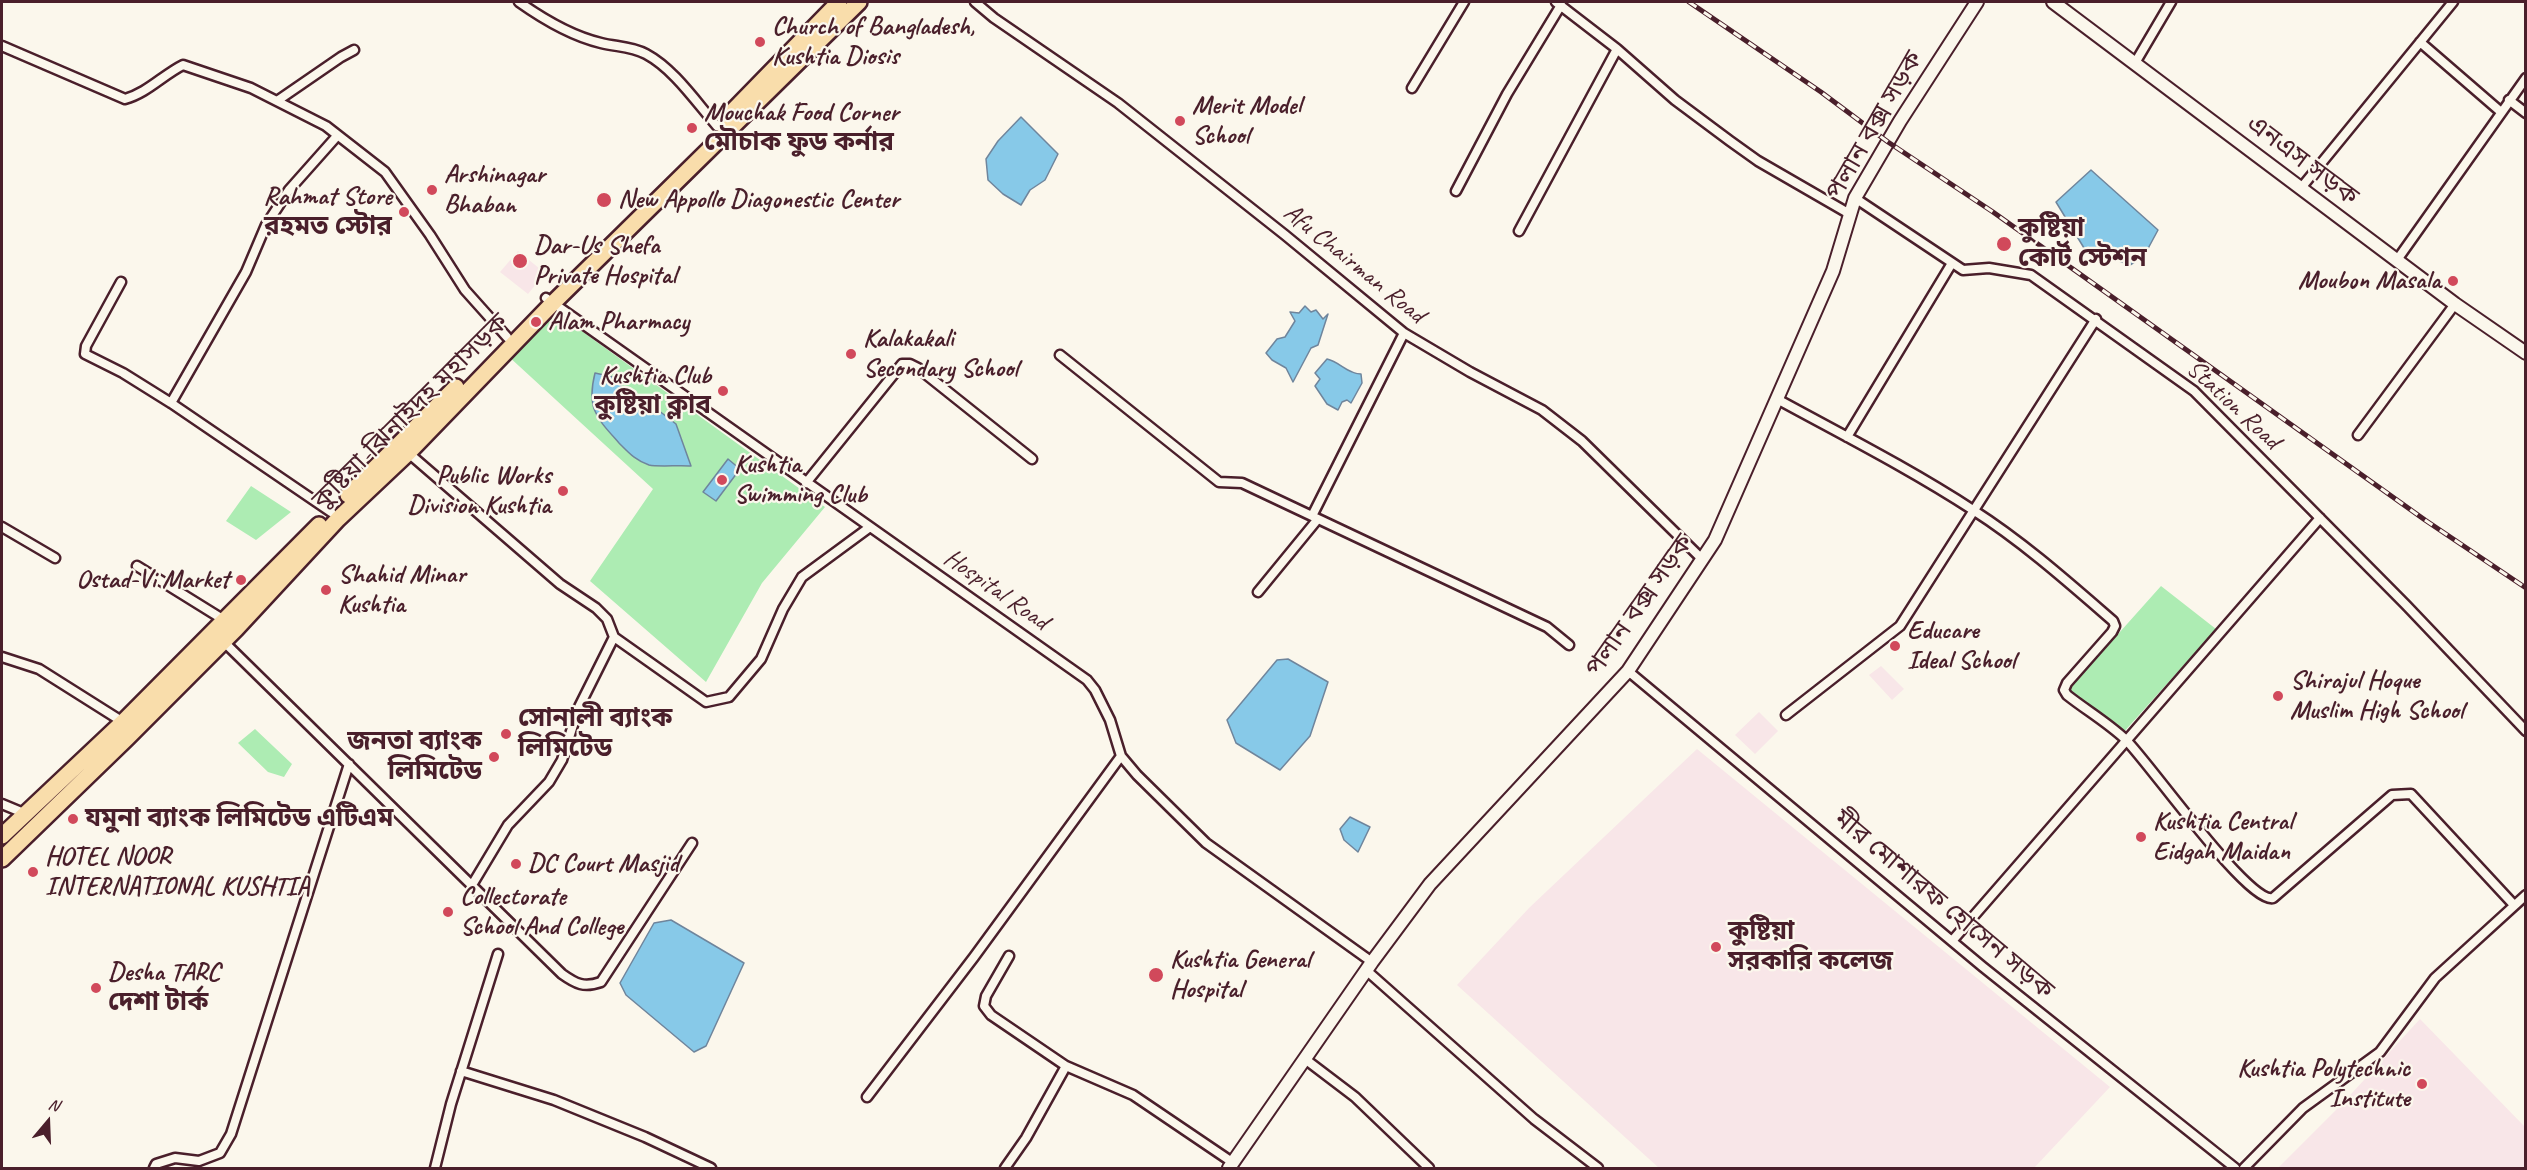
<!DOCTYPE html>
<meta charset="utf-8">
<style>
body{margin:0}
#map{position:relative;width:2527px;height:1170px;overflow:hidden;background:#fbf7ec;font-family:Caveat,sans-serif}
canvas{display:block}
.frame{position:absolute;inset:0;border:3px solid #4a1f2b;pointer-events:none}
.north{position:absolute;left:18px;top:1092px;width:60px;height:60px;-webkit-text-stroke:4px #fbf7ec;paint-order:stroke;rotate:19deg;font-size:16px;font-weight:700;line-height:24px;text-align:center;color:#4a1f2b}
.north::after{content:'';display:block;margin:auto;width:21px;height:27px;background:#4a1f2b;clip-path:polygon(50% 0,100% 100%,50% 72%,0 100%)}
</style>
<div id="map">
<canvas width="2527" height="1170"></canvas>
<div class="frame"></div>
<div class="north">N</div>
</div>
<script>
const ctx = document.querySelector('canvas').getContext('2d');
ctx.lineJoin = 'round';
function fillPath(path, color) {
  ctx.fillStyle = color;
  ctx.fill(path, 'evenodd');
}
function strokePath(path, color, width, dash) {
  ctx.strokeStyle = color;
  ctx.lineWidth = width;
  ctx.lineCap = dash ? 'butt' : 'round';
  ctx.setLineDash(dash || []);
  ctx.stroke(path);
}
function drawText(font, color, halo, rows, align = 'center') {
  ctx.font = font + ' Caveat,"Noto Sans Bengali",sans-serif';
  ctx.lineWidth = 4.5;
  ctx.setLineDash([]);
  ctx.textBaseline = 'middle';
  ctx.strokeStyle = halo;
  ctx.fillStyle = color;
  for (const [text, x, y, turn = 0] of rows) {
    ctx.save();
    ctx.translate(x, y);
    ctx.rotate((+turn || 0) * Math.PI / 180);
    ctx.textAlign = isNaN(turn) ? turn : align;
    if (halo) ctx.strokeText(text, 0, 0);
    ctx.fillText(text, 0, 0);
    ctx.restore();
  }
}
fillPath(new Path2D(`
 M 518,251 L 545,273 L 528,294 L 500,272 Z
 M 1881,666 L 1904,689 L 1892,700 L 1869,675 Z
 M 1759,712 L 1778,731 L 1755,754 L 1735,735 Z
 M 1697,749 L 2110,1087 L 2034,1168 L 1659,1168 L 1457,985 L 1529,908 Z
 M 2420,1019 L 2525,1127 L 2525,1168 L 2278,1168 L 2341,1105 Z`), '#f8e6e8');
fillPath(new Path2D(`
 M 554,311 L 825,507 L 762,583 L 706,682 L 590,581 L 653,489 L 507,355 Z
 M 251,486 L 291,512 L 256,540 L 226,521 Z
 M 2161,586 L 2216,629 L 2122,734 L 2069,689 Z
 M 255,729 L 292,764 L 284,777 L 268,772 L 238,743 Z`), '#adecb3');
const water = new Path2D(`
 M 1021,117 L 1058,154 L 1045,180 L 1030,190 L 1021,205 L 1003,194 L 988,180 L 986,159 L 998,141 Z
 M 2091,170 L 2158,230 L 2144,256 L 2130,265 L 2084,248 L 2056,202 Z
 M 1305,306 L 1311,312 L 1316,310 L 1323,319 L 1328,314 L 1318,345 L 1311,348 L 1293,382 L 1286,368 L 1272,360 L 1266,353 L 1277,339 L 1285,337 L 1295,321 L 1290,312 L 1299,313 Z
 M 1327,359 C 1340,362 1348,374 1361,374 L 1362,383 L 1351,403 L 1347,400 L 1342,402 L 1338,410 L 1327,404 L 1315,386 L 1320,379 L 1315,373 Z
 M 595,373 L 613,377 L 639,405 L 658,410 L 676,424 L 691,466 C 680,465 657,467 649,465 C 635,460 629,453 619,443 C 597,418 586,409 595,373 Z
 M 728,459 L 740,469 L 716,501 L 703,492 Z
 M 1288,659 L 1328,682 L 1310,736 L 1280,770 L 1236,743 L 1227,720 L 1277,660 Z
 M 1350,817 L 1370,827 L 1358,852 L 1344,840 L 1340,829 Z
 M 671,920 L 744,963 L 706,1046 L 694,1052 L 626,995 L 620,983 L 654,923 Z`);
fillPath(water, '#87c9e8');
strokePath(water, '#6f859c', 1.5);
const street = new Path2D(`
 M 519,2 C 543,19 571,36 601,43 C 617,47 631,46 646,54 C 674,69 696,102 717,126
 M 975,2 L 994,18 L 1118,103 L 1285,235 L 1404,333 L 1470,372 L 1542,410 L 1582,441 L 1702,559
 M 1556,2 L 1617,49 L 1675,100 L 1730,141 L 1758,161 L 1848,213
 M 2420,42 L 2501,112
 M 2,46 L 125,99 C 147,93 163,75 183,65 L 251,88 L 326,126 L 385,172 L 430,235 L 465,290 L 507,337
 M 2135,63 L 2171,2
 M 1412,88 L 1464,2
 M 2509,100 L 2526,113
 M 277,101 L 341,57 L 354,50
 M 2301,188 L 2453,2
 M 1456,191 L 1507,94 L 1561,5
 M 1855,198 L 1963,270 L 1989,268 L 2031,275 L 2194,391 L 2406,605 L 2526,731
 M 1519,231 L 1617,49
 M 2397,260 L 2526,78
 M 121,282 L 86,346 L 85,354 L 123,373 L 171,403 L 331,512
 M 546,298 L 1087,680 L 1095,690 L 1110,720 L 1121,756 L 1137,775 L 1206,843 L 1372,962
 M 1060,355 L 1219,482 L 1242,483 L 1547,627 L 1569,645
 M 1777,399 C 1843,435 1910,469 1973,510 C 2023,542 2068,582 2113,621 L 2115,626 L 2112,632 L 2067,683 L 2064,690 L 2067,695 C 2086,710 2108,723 2125,739 C 2148,761 2248,904 2273,898 L 2392,795 L 2411,794 L 2514,905
 M 171,403 L 246,272 L 266,225 L 289,190 L 337,136
 M 2358,435 L 2455,304
 M 1847,437 L 1952,263
 M 405,450 L 560,584 L 596,608 L 607,619 L 614,637 L 706,702 L 729,697 L 761,659 L 783,609 L 802,577 L 870,527
 M 806,483 L 902,364 L 910,364 L 918,368 L 1032,459
 M 1312,516 L 1404,333
 M 2,527 L 55,558
 M 137,566 L 224,620
 M 1258,592 L 1317,520
 M 222,640 L 562,974 C 576,984 584,988 601,982 L 692,843
 M 2,657 L 39,669 L 123,722
 M 1628,671 L 1983,967 L 2235,1168
 M 1786,715 L 1900,626 L 2096,319
 M 2,804 L 26,814
 M 472,885 L 508,825 L 549,782 L 562,760 L 578,709 L 614,637
 M 1952,941 L 2320,518
 M 1366,970 L 1534,1119 L 1598,1168
 M 1305,1059 L 1355,1097 L 1429,1168
 M 1066,1066 L 1133,1095 L 1232,1162
 M 461,1071 L 554,1100 L 645,1137 L 711,1168
 M 867,1097 L 974,957 L 1121,756
 M 154,1168 L 156,1164 L 175,1158 L 199,1161 L 220,1153 L 231,1134 L 349,764
 M 435,1168 L 451,1104 L 498,954
 M 1005,1168 L 1026,1138 L 1066,1066 L 991,1015 L 984,1006 L 986,996 L 1009,956
 M 2244,1168 L 2303,1108 L 2380,1052 L 2435,978 L 2526,895`);
const secondary = new Path2D(`
 M 2053,2 L 2455,304 L 2526,353
 M 1229,1168 L 1372,962 L 1430,884 L 1628,671 L 1715,540 L 1833,271 L 1855,198 L 1900,121 L 1977,2`);
const highway = new Path2D(`
 M 726,118 L 839,2
 M 348,495 L 456,387
 M 2,836 L 123,722 L 319,525
 M 2,859 L 127,738 L 236,629 L 338,519 L 408,453 L 553,303 L 859,2`);
strokePath(street, '#4a1f2b', 13);
strokePath(secondary, '#4a1f2b', 16);
strokePath(highway, '#4a1f2b', 20);
strokePath(street, '#fbf7ec', 8);
strokePath(secondary, '#fbf7ec', 12);
strokePath(highway, '#f9ddab', 15);
const rail = new Path2D(`
 M 1689,2 L 1821,92 L 1888,142 L 1993,212 L 2425,520 L 2526,588`);
strokePath(rail, '#4a1f2b', 5);
strokePath(rail, '#fbf7ec', 3, [9]);
for (const [x, y, r, color] of [
 [760,42,6,"#d1495b"],
 [1180,121,6,"#d1495b"],
 [692,128,6,"#d1495b"],
 [432,190,6,"#d1495b"],
 [604,200,8,"#d1495b"],
 [404,212,6,"#d1495b"],
 [2004,244,8,"#d1495b"],
 [520,261,8,"#d1495b"],
 [2453,281,6,"#d1495b"],
 [536,322,6,"#d1495b"],
 [851,354,6,"#d1495b"],
 [723,391,6,"#d1495b"],
 [722,480,6,"#d1495b"],
 [563,491,6,"#d1495b"],
 [241,580,6,"#d1495b"],
 [326,590,6,"#d1495b"],
 [1895,646,6,"#d1495b"],
 [2278,696,6,"#d1495b"],
 [506,734,6,"#d1495b"],
 [494,757,6,"#d1495b"],
 [73,819,6,"#d1495b"],
 [2141,837,6,"#d1495b"],
 [516,864,6,"#d1495b"],
 [33,872,6,"#d1495b"],
 [448,912,6,"#d1495b"],
 [1716,947,6,"#d1495b"],
 [1156,975,8,"#d1495b"],
 [96,988,6,"#d1495b"],
 [2422,1084,6,"#d1495b"]
]) {
  const dot = new Path2D();
  dot.arc(x, y, r, 0, 2 * Math.PI);
  ctx.fillStyle = color;
  ctx.fill(dot);
  strokePath(dot, '#fbf7ec', 2);
}
drawText('bold 26px', '#4a1f2b', '#fbf7ec', [
 ["Church of Bangladesh,",772,27],
 ["Kushtia Diosis",772,57],
 ["Merit Model",1192,106],
 ["School",1192,136],
 ["Mouchak Food Corner",704,113],
 ["মৌচাক ফুড কর্নার",704,143],
 ["Arshinagar",444,175],
 ["Bhaban",444,205],
 ["Rahmat Store",392,197,"right"],
 ["রহমত স্টোর",392,227,"right"],
 ["New Appollo Diagonestic Center",618,200],
 ["কুষ্টিয়া",2018,229],
 ["কোর্ট স্টেশন",2018,259],
 ["Dar-Us Shefa",534,246],
 ["Private Hospital",534,276],
 ["Moubon Masala",2441,281,"right"],
 ["Alam Pharmacy",548,322],
 ["Kalakakali",863,339],
 ["Secondary School",863,369],
 ["Kushtia Club",711,376,"right"],
 ["কুষ্টিয়া ক্লাব",711,406,"right"],
 ["Kushtia",734,465],
 ["Swimming Club",734,495],
 ["Public Works",551,476,"right"],
 ["Division Kushtia",551,506,"right"],
 ["Shahid Minar",338,575],
 ["Kushtia",338,605],
 ["Ostad-Vi Market",229,580,"right"],
 ["Educare",1907,631],
 ["Ideal School",1907,661],
 ["Shirajul Hoque",2290,681],
 ["Muslim High School",2290,711],
 ["সোনালী ব্যাংক",518,719],
 ["লিমিটেড",518,749],
 ["জনতা ব্যাংক",482,742,"right"],
 ["লিমিটেড",482,772,"right"],
 ["যমুনা ব্যাংক লিমিটেড এটিএম",85,819],
 ["Kushtia Central",2153,822],
 ["Eidgah Maidan",2153,852],
 ["HOTEL NOOR",45,857],
 ["INTERNATIONAL KUSHTIA",45,887],
 ["DC Court Masjid",528,864],
 ["Collectorate",460,897],
 ["School And College",460,927],
 ["কুষ্টিয়া",1728,932],
 ["সরকারি কলেজ",1728,962],
 ["Kushtia General",1170,960],
 ["Hospital",1170,990],
 ["Desha TARC",108,973],
 ["দেশা টার্ক",108,1003],
 ["Kushtia Polytechnic",2410,1069,"right"],
 ["Institute",2410,1099,"right"]
], 'left');
drawText('26px', '#4a1f2b', '#fbf7ec', [
 ["পলান বক্স সড়ক",1875,126,-60],
 ["এনএস সড়ক",2302,161,37],
 ["Afu Chairman Road",1354,264,39],
 ["Station Road",2233,405,43],
 ["কুষ্টিয়া-ঝিনাইদহ মহাসড়ক",411,412,-45],
 ["Hospital Road",996,590,35],
 ["পলান বক্স সড়ক",1640,606,-55],
 ["মীর মোশারফ হোসেন সড়ক",1943,905,40]
]);
</script>
